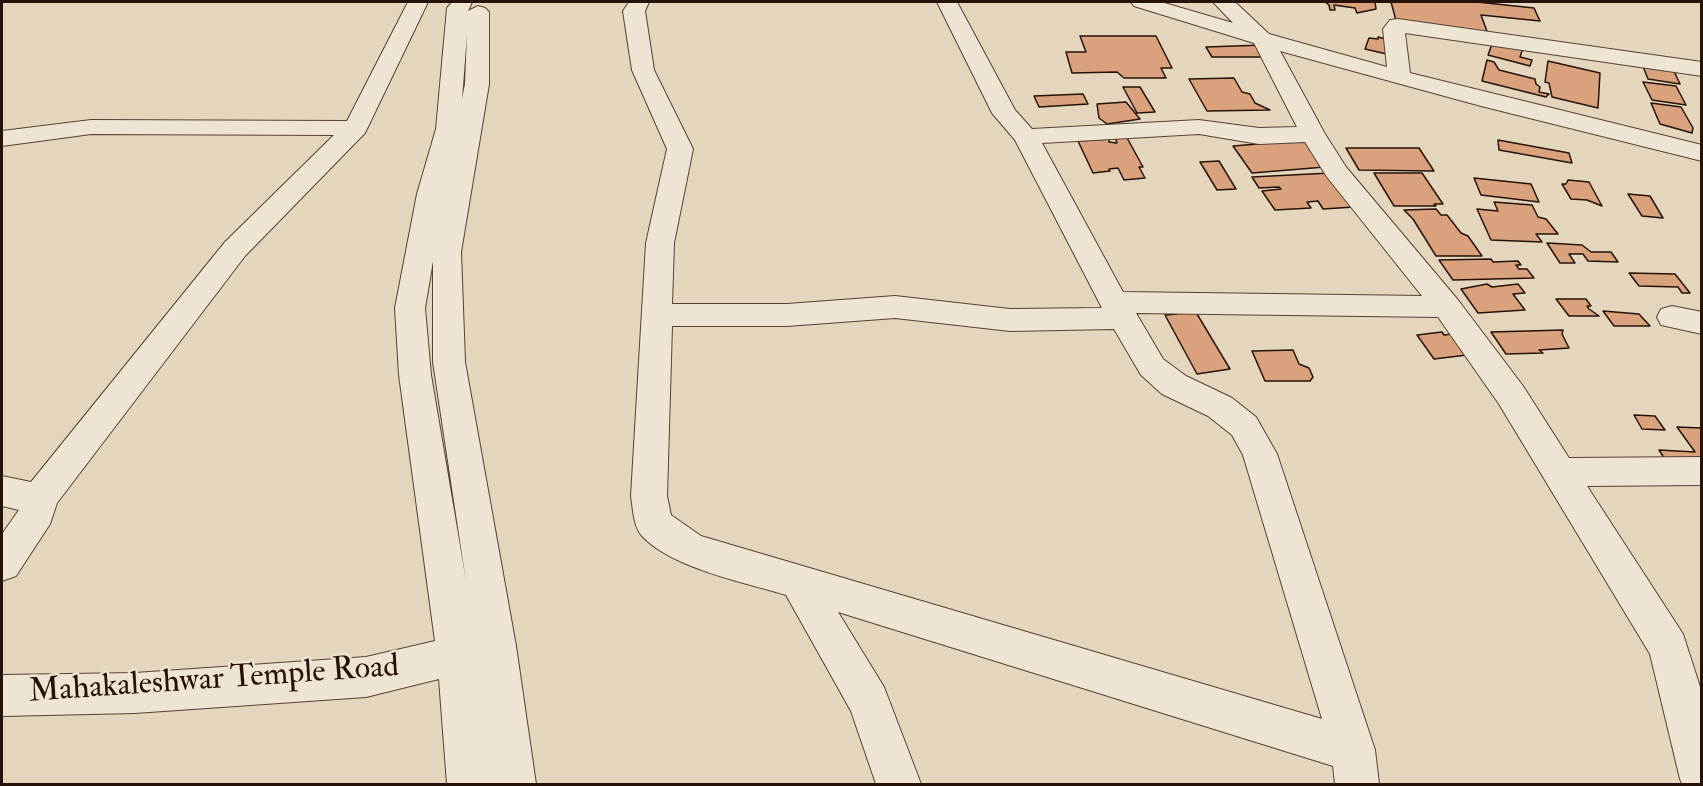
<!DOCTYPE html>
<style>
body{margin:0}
#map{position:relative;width:1703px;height:786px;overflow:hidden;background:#e3d6bd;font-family:"IM FELL Double Pica",serif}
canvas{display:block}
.frame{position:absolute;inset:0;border:3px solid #261208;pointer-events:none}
</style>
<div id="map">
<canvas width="1703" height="786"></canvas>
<div class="frame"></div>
</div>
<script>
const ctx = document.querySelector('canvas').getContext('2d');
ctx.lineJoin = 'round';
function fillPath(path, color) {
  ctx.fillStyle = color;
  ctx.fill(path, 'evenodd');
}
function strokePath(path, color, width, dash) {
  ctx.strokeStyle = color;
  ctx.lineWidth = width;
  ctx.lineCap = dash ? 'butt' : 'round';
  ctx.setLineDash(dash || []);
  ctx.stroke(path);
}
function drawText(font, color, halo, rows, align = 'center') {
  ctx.font = font + ' "IM FELL Double Pica",serif';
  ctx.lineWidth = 5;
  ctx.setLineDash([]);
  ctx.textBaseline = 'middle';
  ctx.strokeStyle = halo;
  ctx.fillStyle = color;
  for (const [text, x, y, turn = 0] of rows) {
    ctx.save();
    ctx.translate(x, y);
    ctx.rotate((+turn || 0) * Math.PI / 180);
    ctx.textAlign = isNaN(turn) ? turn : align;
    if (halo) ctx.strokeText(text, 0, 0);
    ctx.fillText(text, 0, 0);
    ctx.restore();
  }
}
const building = new Path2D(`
 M 1325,2 L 1375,2 L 1376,9 L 1357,13 L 1355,8 L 1334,5 L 1335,10 L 1330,10 L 1329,5 Z
 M 1391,2 L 1477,2 L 1534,8 L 1540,21 L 1481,15 L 1488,34 L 1397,24 Z
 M 1080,36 L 1156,36 L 1172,68 L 1161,68 L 1166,78 L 1124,78 L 1117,72 L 1072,73 L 1066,52 L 1086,52 Z
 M 1378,37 L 1394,41 L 1391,55 L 1365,49 L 1369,38 L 1378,39 Z
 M 1492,44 L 1523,48 L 1520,57 L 1532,60 L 1530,66 L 1488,55 Z
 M 1263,45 L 1271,57 L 1212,57 L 1206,47 Z
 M 1487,60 L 1494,62 L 1499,70 L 1535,79 L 1536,84 L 1540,87 L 1539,92 L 1549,94 L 1546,97 L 1482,81 Z
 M 1548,61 L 1600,73 L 1598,108 L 1552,97 L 1549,83 L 1545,82 Z
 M 1642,64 L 1673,69 L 1680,84 L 1648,79 Z
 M 1234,78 L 1242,92 L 1250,94 L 1255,103 L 1270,110 L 1207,111 L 1189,79 Z
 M 1643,82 L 1676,86 L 1686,105 L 1652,100 Z
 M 1123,87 L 1140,87 L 1155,112 L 1137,113 Z
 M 1083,94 L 1088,104 L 1039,107 L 1034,96 Z
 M 1126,102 L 1140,119 L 1107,124 L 1099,118 L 1097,104 Z
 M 1651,103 L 1681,107 L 1693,128 L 1692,133 L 1660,124 Z
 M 1126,136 L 1143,167 L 1139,167 L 1145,178 L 1124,180 L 1118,168 L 1109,169 L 1110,171 L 1093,173 L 1078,141 L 1109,139 L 1109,142 L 1117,143 L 1115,137 Z
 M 1498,140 L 1569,153 L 1572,163 L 1499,150 Z
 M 1281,142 L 1305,142 L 1325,167 L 1252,173 L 1233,146 Z
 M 1346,148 L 1419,148 L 1434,171 L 1359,170 Z
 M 1219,161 L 1236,189 L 1217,190 L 1200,162 Z
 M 1330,173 L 1354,207 L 1323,209 L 1318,201 L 1307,202 L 1311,208 L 1275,210 L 1262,191 L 1281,189 L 1279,187 L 1259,188 L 1252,177 Z
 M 1374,173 L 1422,173 L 1443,204 L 1434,204 L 1436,206 L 1394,206 Z
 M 1474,178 L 1531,184 L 1539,202 L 1481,195 Z
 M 1568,180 L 1589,182 L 1602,206 L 1587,200 L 1571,199 L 1562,184 L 1566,184 Z
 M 1628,194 L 1650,196 L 1663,218 L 1642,216 Z
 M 1494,202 L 1532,205 L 1538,217 L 1546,219 L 1558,234 L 1536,234 L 1542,242 L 1491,240 L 1477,209 L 1498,211 Z
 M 1436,209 L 1441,215 L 1447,215 L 1461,233 L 1468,236 L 1482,256 L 1436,256 L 1413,219 L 1404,210 Z
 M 1547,243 L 1582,245 L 1591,252 L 1611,252 L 1618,262 L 1588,261 L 1583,254 L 1569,254 L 1575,263 L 1560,263 Z
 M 1491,259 L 1493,262 L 1518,261 L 1521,265 L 1516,265 L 1519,269 L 1527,269 L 1534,278 L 1453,280 L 1439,260 Z
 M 1629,273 L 1675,274 L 1690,293 L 1682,293 L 1678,287 L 1639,286 Z
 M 1487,284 L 1492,287 L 1518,284 L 1525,293 L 1513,294 L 1525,310 L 1478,313 L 1461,289 Z
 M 1556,299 L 1586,299 L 1591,306 L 1587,306 L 1589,309 L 1599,316 L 1569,316 Z
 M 1194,309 L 1230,369 L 1197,374 L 1165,315 L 1177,314 L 1176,311 Z
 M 1603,311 L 1639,314 L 1650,326 L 1614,326 Z
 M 1563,330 L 1562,334 L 1569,348 L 1539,350 L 1543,353 L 1506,354 L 1491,332 Z
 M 1442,332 L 1444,335 L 1460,333 L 1475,354 L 1434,359 L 1417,335 Z
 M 1293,350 L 1299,364 L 1309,368 L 1313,377 L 1310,381 L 1265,381 L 1252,351 Z
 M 1634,415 L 1655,416 L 1665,430 L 1642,429 Z
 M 1677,427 L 1702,428 L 1702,460 L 1664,458 L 1659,450 L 1695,452 Z`);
fillPath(building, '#d9a17c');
strokePath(building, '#261208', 1.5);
const minor = new Path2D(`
 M 408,2 L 428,2 L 365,133 L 245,256 L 57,503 L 50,524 L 16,576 L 2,581 L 2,534 L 19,510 L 2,506 L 2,476 L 31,482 L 225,242 L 334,135 L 91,134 L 2,146 L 2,131 L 91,120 L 347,121 Z
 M 452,2 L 472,2 L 468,11 L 478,6 L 485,8 L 489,12 L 489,84 L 461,252 L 465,362 L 516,646 L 536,784 L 447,784 L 439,679 L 366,697 L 135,713 L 2,716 L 2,675 L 135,673 L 366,657 L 435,641 L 399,375 L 395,308 L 417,194 L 436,129 L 447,8 ZM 467,34 L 465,84 L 462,99 ZM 433,261 L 433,362 L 466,581 L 431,375 L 425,308 Z
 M 629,2 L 649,2 L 645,11 L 654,70 L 693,149 L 674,243 L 672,304 L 787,304 L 895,296 L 1010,309 L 1102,308 L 1015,140 L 992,113 L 937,2 L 957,2 L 1015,110 L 1032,129 L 1199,120 L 1259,128 L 1297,127 L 1254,43 L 1134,6 L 1131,2 L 1161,2 L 1233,23 L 1213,2 L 1235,2 L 1269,34 L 1387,67 L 1383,29 L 1390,20 L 1398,19 L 1702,62 L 1702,76 L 1405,33 L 1410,73 L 1702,145 L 1702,161 L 1481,106 L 1280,51 L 1325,134 L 1346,167 L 1458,300 L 1523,386 L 1569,458 L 1702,457 L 1702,485 L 1587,486 L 1683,634 L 1702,693 L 1702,784 L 1682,784 L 1680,779 L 1650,654 L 1499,404 L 1438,317 L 1136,313 L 1163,359 L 1186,376 L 1232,398 L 1256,417 L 1277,454 L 1375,750 L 1379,784 L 1335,784 L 1333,766 L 838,612 L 884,687 L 921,784 L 876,784 L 851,711 L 786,595 C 743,582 672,568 642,536 C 633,526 633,508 631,496 L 646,243 L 667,149 L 632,70 L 623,11 ZM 1199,134 L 1259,144 L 1305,142 L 1327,177 L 1422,296 L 1123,292 L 1042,143 ZM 895,318 L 1010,331 L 1114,329 L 1141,375 L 1162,394 L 1208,416 L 1232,435 L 1243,455 L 1322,719 L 701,536 L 671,515 L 667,496 L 672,326 L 787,326 Z
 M 1672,306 L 1702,312 L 1702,334 L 1661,325 L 1657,317 L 1661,309 Z`);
strokePath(minor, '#554335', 2);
fillPath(minor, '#ede4d4');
drawText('32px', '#261208', '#ede4d4', [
 ["Mahakaleshwar Temple Road",214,681,-4]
]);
</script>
